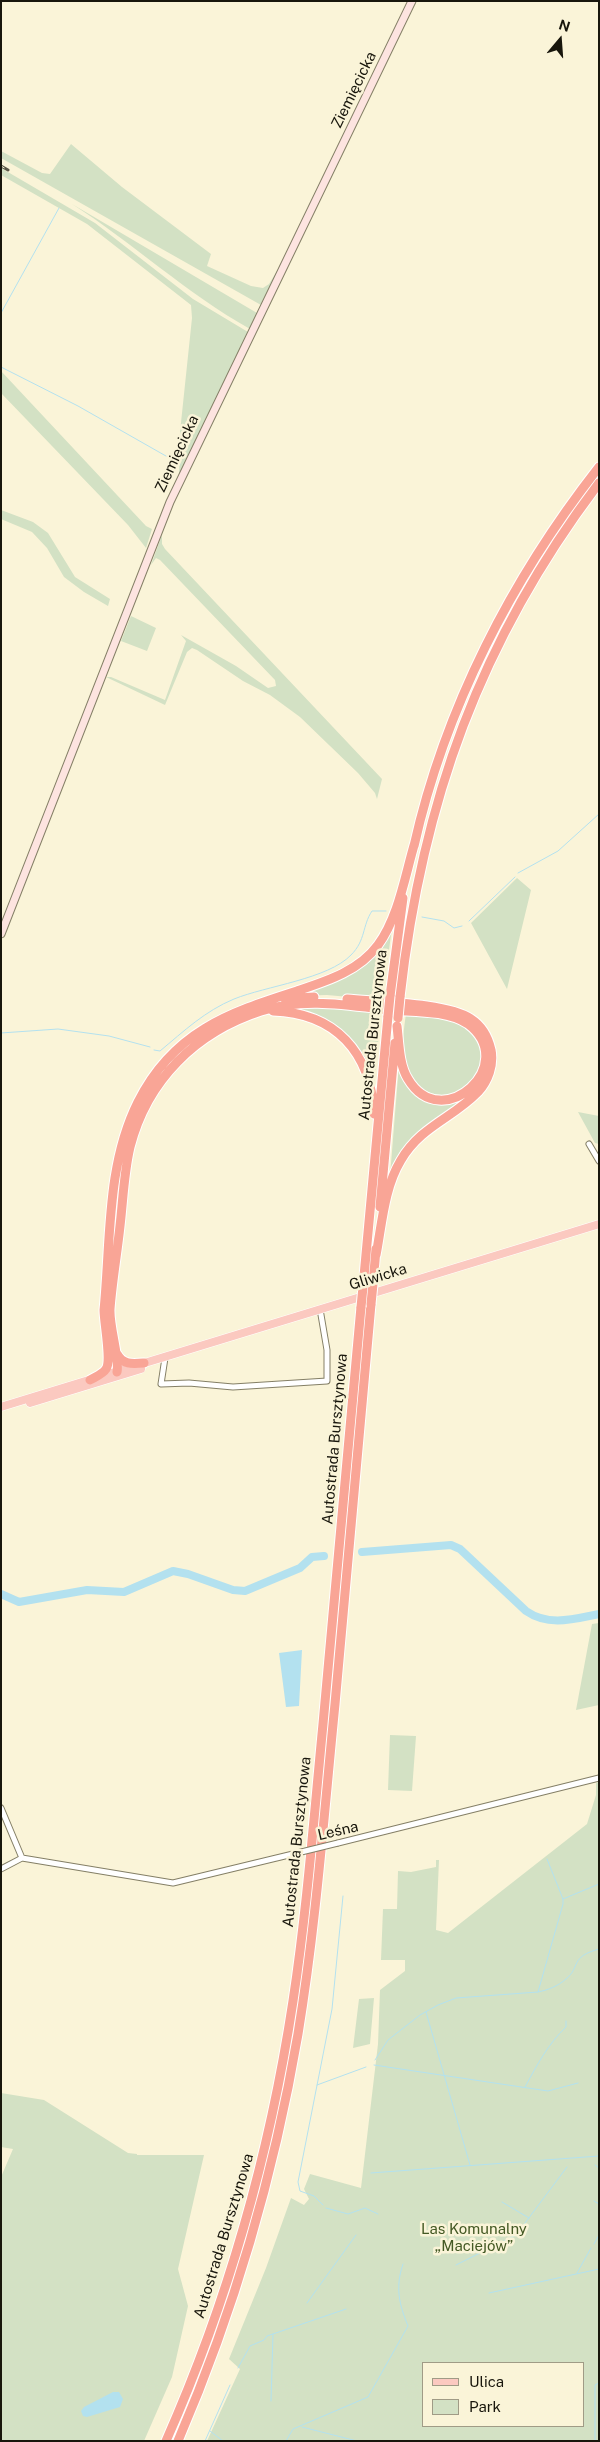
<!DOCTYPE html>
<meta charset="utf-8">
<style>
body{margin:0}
#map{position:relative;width:600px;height:2442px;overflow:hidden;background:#faf4d8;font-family:"Public Sans",sans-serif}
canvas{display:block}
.frame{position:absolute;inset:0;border:2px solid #18160c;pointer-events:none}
.legend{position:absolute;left:422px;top:2362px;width:162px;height:65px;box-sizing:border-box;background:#faf4d8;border:1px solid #a09b86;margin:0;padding:6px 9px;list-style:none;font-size:15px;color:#18160c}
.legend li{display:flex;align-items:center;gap:10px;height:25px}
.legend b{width:25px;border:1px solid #a09b86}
.north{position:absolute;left:535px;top:15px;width:50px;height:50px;-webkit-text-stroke:4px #faf4d8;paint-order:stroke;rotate:18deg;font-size:14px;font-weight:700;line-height:20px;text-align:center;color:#18160c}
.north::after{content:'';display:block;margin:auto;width:18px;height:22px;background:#18160c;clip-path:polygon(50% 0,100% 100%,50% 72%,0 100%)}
</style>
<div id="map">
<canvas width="600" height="2442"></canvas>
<div class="frame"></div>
<ul class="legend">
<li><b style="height:6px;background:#fbc9c0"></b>Ulica</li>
<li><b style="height:14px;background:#d3e1c4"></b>Park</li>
</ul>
<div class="north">N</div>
</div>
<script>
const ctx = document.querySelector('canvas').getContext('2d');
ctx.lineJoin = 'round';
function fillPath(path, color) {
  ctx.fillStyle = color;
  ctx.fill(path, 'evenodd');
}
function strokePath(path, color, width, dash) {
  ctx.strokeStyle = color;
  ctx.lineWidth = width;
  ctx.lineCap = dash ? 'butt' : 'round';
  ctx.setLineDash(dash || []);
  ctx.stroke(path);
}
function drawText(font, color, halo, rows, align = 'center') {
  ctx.font = font + ' "Public Sans",sans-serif';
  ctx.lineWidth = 5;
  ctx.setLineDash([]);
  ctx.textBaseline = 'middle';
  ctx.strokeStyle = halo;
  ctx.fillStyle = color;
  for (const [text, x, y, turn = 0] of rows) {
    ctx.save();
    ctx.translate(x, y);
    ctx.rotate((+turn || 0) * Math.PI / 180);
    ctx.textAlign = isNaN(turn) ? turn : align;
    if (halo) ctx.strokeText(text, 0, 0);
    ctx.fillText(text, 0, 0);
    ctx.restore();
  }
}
fillPath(new Path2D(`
 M 71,144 L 122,187 L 211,254 L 207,266 L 251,286 L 263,288 L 269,284 L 282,263 L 261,305 L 1,158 L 1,151 L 42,173 L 50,174 Z
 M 1,168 L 95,223 L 193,299 L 248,332 L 179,476 L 180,432 L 192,318 L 191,305 L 87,224 L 1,175 Z
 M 72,204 L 257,313 L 250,329 C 186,293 133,243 72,204 Z
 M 1,371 L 146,526 L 152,529 L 146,548 L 128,525 L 1,393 Z
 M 1,510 L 33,522 L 48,533 L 75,577 L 110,599 L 108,606 L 84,592 L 64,577 L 47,548 L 32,532 L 1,519 Z
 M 162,535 L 162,544 L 165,549 L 382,779 L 377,799 L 375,793 L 358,773 L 300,717 L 270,695 L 243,681 L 197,650 L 192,648 L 187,652 L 165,705 L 106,677 L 111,677 L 165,700 L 186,641 L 181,635 L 236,666 L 268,688 L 276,686 L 275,680 L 160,560 L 156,558 L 151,565 Z
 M 131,616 L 156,628 L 147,651 L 121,641 Z
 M 517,878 L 531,890 L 507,989 L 471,923 Z
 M 392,928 L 382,1000 L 327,995 L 288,996 L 343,976 Z
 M 301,1006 L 381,1011 L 374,1090 L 350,1040 L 285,1007 Z
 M 406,1007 C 437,1010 485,1011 488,1052 C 489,1065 487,1078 478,1088 C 467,1100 451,1108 438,1118 C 416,1133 402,1152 390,1176 L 399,1064 C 402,1070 404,1078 409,1084 C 452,1141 526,1051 463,1019 C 446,1010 424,1011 406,1009 Z
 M 406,1013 C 422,1015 440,1015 455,1021 C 467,1026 476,1035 480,1048 C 492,1090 432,1116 408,1073 C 399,1056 404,1030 406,1013 Z
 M 578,1112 L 599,1116 L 599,1144 L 595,1143 Z
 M 599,1623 L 599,1705 L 576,1710 L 592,1624 Z
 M 390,1735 L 416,1736 L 412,1791 L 388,1790 Z
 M 599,1782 L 599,2441 L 207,2441 L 240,2369 L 229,2359 L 266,2268 L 291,2198 L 304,2205 L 309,2199 L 304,2189 L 310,2174 L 361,2188 L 378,2044 L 380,1990 L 405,1971 L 405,1960 L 381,1960 L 383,1909 L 397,1909 L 398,1871 L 411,1872 L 436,1867 L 436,1860 L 439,1860 L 436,1930 L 448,1933 L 587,1824 L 596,1795 L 596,1783 ZM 424,2363 L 584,2363 L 584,2426 L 424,2426 Z
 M 374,1998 L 370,2044 L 353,2048 L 359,1999 Z
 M 1,2093 L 44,2100 L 128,2153 L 137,2154 L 137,2155 L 204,2155 L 178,2269 L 188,2306 L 172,2377 L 144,2441 L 1,2441 L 1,2177 L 13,2149 L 1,2147 Z`), '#d3e1c4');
fillPath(new Path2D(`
 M 302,1650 L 299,1706 L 286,1707 L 279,1653 Z
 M 113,2392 L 119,2392 L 123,2399 L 120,2407 L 87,2417 L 83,2416 L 81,2411 L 84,2407 Z`), '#b3e1ef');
strokePath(new Path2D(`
 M 1,313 L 59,208
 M 1,367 L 78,406 L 180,464
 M 518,873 L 558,851 L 599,814
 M 422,917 L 444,921 L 454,928 L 462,926
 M 469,921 L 515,877
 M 1,1033 L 58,1029 L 109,1036 L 150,1047
 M 154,1050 L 160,1051 C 184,1031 205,1011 234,999 C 266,986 328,979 351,955 C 366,940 362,926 372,911 L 386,911
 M 563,1899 L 599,1884
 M 538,1992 L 563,1904 L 563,1899 L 547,1859
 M 426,2012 L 470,2165
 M 375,2060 L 388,2040 L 420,2015 L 438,2005 L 456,1998 L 538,1992 C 548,1990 558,1986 566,1979 C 581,1967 569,1957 599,1949
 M 374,2065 L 548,2091 L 578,2083
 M 317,2085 L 366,2067
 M 525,2087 C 537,2065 548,2044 566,2027 L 566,2021
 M 595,2165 L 599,2168
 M 371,2173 L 599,2156
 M 594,2201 L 599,2204
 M 502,2202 L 529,2218
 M 323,2205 L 314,2196 L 300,2191 L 298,2182 L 332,2009 L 343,1896
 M 326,2208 L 348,2214 L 365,2208 L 378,2214
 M 594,2244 L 599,2235
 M 456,2265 L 516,2235 L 567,2167
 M 577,2273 L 591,2248
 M 489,2293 L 599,2269
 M 307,2303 L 356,2235
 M 238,2368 L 250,2346 L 264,2340 L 267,2336 L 346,2309
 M 271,2401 L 273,2334
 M 302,2427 L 357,2441
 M 210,2431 L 223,2441
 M 205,2441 L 230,2385
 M 286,2441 L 293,2429 L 368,2397 L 408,2326 C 399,2304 395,2287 403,2264
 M 595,2441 L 595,2385 L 599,2383`), '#b3e1ef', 1);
strokePath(new Path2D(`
 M 362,1552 L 451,1545 L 460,1549 L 526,1611 C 549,1627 574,1619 599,1614
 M 1,1594 L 19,1602 L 87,1590 L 124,1592 L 173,1571 L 188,1574 L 233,1590 L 245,1591 L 300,1568 L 312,1557 L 324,1556`), '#b3e1ef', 8);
const street = new Path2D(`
 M 589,1144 L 599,1161
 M 165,1358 L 161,1384 L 189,1383 L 233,1387 L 327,1381 L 327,1350 L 320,1309
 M 1,1808 L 22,1858
 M 338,1843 L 599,1778
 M 22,1858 L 173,1883 L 293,1854
 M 1,1869 L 22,1858`);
const secondary = new Path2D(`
 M 1,934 L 170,502 L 412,1`);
const primary = new Path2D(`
 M 30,1403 L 141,1369
 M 1,1407 L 599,1224`);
const highway = new Path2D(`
 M 414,846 C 445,708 512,578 599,467
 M 390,996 L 403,898
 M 400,997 C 422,802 480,640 599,483
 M 285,999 L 314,997
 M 347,999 C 377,1002 448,1003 471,1019 C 482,1026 488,1037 491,1050 C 494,1065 488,1081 478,1092 C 453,1118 421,1126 401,1160 C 384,1188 382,1224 376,1255
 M 273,1011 C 335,1013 371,1052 374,1114
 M 380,1207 L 395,1043
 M 373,1284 L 376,1249
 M 363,1287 L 388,1016
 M 117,1354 C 123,1365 132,1364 144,1363
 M 117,1372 C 120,1359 109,1327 110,1309 C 112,1282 117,1254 120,1226 C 123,1200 124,1172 130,1147 C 147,1080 196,1032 261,1011 C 303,997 347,1005 390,1010 C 414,1012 447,1010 468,1024 C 521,1064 442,1136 408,1079 C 399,1065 399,1043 397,1026
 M 90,1380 C 95,1377 103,1374 106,1369 C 112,1361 104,1323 104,1310 C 111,1241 106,1166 138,1102 C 173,1032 228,1013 297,991 C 327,981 359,971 378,945 C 399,916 405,875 415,842
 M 166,2441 C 228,2301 270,2152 293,2001 C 307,1909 314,1816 323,1724 C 336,1585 348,1446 361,1307
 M 178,2441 C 234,2311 274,2174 298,2034 C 316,1925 324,1814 335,1704 C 347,1571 359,1438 371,1304`);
strokePath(street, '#847f66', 7);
strokePath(secondary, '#847f66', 9);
strokePath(primary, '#fff', 9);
strokePath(highway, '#fff', 11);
strokePath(street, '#fff', 5);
strokePath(secondary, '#fde4e0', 7);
strokePath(primary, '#fbc9c0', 8);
strokePath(highway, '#f9a596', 9);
const rail = new Path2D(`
 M 1,166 L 8,170`);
strokePath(rail, '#585545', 3);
strokePath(rail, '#faf4d8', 1, [4]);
const streetBridge = new Path2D(`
 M 293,1854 L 338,1843`);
const highwayBridge = new Path2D(`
 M 388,1016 L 390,996
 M 398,1018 L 400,997
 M 371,1304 L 373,1284
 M 361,1307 L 363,1287`);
strokePath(streetBridge, '#847f66', 7, []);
strokePath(highwayBridge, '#fff', 11, []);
strokePath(streetBridge, '#fff', 5);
strokePath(highwayBridge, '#f9a596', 9);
drawText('15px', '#18160c', '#faf4d8', [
 ["Ziemięcicka",354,90,-64],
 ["Ziemięcicka",177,454,-65],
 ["Autostrada Bursztynowa",373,1035,-84],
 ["Gliwicka",378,1277,-17],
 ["Autostrada Bursztynowa",335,1439,-85],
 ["Leśna",338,1831,-13],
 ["Autostrada Bursztynowa",297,1842,-84],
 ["Autostrada Bursztynowa",224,2236,-73]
]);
drawText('15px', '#445924', '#faf4d8', [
 ["Las Komunalny",474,2229],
 ["„Maciejów”",474,2246]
]);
</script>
